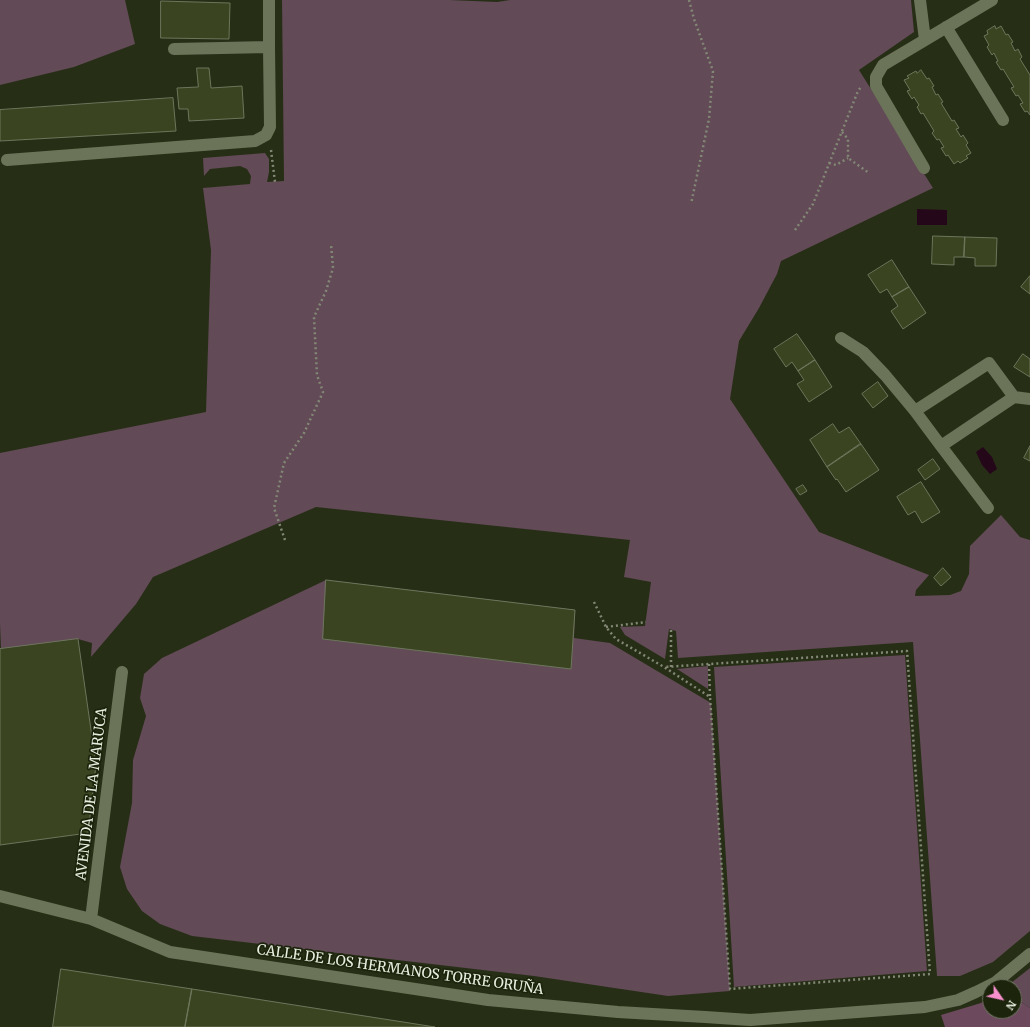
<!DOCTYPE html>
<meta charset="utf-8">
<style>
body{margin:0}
#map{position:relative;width:1030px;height:1027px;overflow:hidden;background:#272e16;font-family:Merriweather,serif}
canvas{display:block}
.north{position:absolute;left:982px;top:979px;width:40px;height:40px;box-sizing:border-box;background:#1d240c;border:1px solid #6f7561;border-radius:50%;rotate:124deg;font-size:11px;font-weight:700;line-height:16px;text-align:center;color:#e9efe0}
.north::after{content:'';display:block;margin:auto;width:14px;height:18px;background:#f790cd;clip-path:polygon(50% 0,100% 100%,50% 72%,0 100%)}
</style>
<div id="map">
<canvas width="1030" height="1027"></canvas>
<div class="north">N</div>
</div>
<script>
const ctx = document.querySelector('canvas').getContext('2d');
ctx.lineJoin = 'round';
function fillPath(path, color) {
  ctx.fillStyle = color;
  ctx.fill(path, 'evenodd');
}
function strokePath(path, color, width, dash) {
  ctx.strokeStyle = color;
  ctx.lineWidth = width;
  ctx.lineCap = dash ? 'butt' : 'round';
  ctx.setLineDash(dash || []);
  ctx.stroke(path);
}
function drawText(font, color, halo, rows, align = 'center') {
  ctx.font = font + ' Merriweather,serif';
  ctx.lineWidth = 3.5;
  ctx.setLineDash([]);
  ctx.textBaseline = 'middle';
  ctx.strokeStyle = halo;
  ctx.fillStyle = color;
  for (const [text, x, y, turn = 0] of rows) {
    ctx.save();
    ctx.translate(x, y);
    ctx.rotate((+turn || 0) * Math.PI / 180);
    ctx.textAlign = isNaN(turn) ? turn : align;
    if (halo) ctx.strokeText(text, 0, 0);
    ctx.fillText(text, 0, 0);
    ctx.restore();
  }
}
fillPath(new Path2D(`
 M 0,0 L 125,0 L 135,44 L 74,67 L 0,85 Z
 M 282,0 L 449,0 L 497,2 L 510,0 L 911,0 L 914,32 L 859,70 L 933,188 L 781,261 L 777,274 L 759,308 L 739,341 L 730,399 L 819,532 L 929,575 L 916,590 L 915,596 L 950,595 L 961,591 L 969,574 L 970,546 L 1001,515 L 1020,537 L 1030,540 L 1030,931 L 993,962 L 960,976 L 937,976 L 913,642 L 678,658 L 676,631 L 669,629 L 665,659 L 625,635 L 620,627 L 645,626 L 651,582 L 624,577 L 630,540 L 316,507 L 153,577 L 136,604 L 91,657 L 92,643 L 78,639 L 1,649 L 0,623 L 0,453 L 206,412 L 211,250 L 203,188 L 250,184 L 251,176 L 247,169 L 240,166 L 210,169 L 204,176 L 203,158 L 265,153 L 269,159 L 269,172 L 267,182 L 284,181 Z
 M 326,580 L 575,610 L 574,638 L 610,643 L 711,703 L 730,991 L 668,996 L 534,976 L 192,936 L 160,924 L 142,911 L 127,889 L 120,867 L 132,803 L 133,760 L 146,716 L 140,698 L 144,674 L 162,658 Z
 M 905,655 L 927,971 L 734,987 L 714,667 Z
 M 708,666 L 708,689 L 677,669 Z
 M 1030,968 L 1030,1008 L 1014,997 L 1014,987 L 1006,987 Z`), '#624a57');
fillPath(new Path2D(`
 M 990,997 L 990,1011 L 1014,1011 L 1014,997 L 1030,1008 L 1030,1027 L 945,1027 L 941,1015 L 981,1003 Z`), '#6d495e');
fillPath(new Path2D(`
 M 917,209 L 947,210 L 947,225 L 917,225 Z
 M 983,447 L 992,457 L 997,469 L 990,474 L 982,465 L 976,452 Z`), '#25071a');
const building = new Path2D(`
 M 161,1 L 230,3 L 229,39 L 161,38 Z
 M 995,26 L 996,29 L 1001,26 L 1006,35 L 1008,34 L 1013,42 L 1011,43 L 1015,51 L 1018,49 L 1022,57 L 1020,59 L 1030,75 L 1030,115 L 1027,111 L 1025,112 L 1020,104 L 1023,103 L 1018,95 L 1016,96 L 1011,88 L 1014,87 L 1003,69 L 1001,70 L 996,62 L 998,61 L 994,53 L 992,55 L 987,47 L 989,45 L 984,36 L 988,34 L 987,31 Z
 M 197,68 L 209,68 L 211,88 L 242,86 L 244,118 L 189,121 L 188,109 L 179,109 L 177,88 L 198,87 Z
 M 921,70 L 927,79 L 929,78 L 934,86 L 932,87 L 936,95 L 938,94 L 943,102 L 941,103 L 952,121 L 954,120 L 959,128 L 956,129 L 961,137 L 963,135 L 968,143 L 966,145 L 971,153 L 966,156 L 968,158 L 960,163 L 958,161 L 954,164 L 948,155 L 946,156 L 941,148 L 944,147 L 939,139 L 937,140 L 932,133 L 934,131 L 923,113 L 921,114 L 917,107 L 919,105 L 914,97 L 912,99 L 907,91 L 910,90 L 904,80 L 909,78 L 907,76 L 916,71 L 917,73 Z
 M 173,98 L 176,131 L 0,141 L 0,110 Z
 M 933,236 L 965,237 L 964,257 L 954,257 L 954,265 L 932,264 Z
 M 965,237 L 997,238 L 996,266 L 975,266 L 975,258 L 964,257 Z
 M 892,260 L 909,287 L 892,297 L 887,289 L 880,293 L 868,275 Z
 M 1030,276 L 1030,294 L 1021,287 Z
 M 909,287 L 926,313 L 903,329 L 891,311 L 898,306 L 892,297 Z
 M 797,334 L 815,360 L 798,371 L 792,362 L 786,367 L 774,349 Z
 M 1023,354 L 1030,359 L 1030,377 L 1014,367 Z
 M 815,360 L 832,387 L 809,402 L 797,384 L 804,380 L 798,371 Z
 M 878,382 L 888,396 L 873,408 L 862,394 Z
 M 833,424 L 839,433 L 849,427 L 861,444 L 827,467 L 810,440 Z
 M 860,444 L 861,444 L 879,470 L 846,492 L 837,479 L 836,480 L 827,467 Z
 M 1030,446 L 1030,461 L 1024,458 Z
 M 933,459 L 940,469 L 925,480 L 918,470 Z
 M 921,482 L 940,512 L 922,523 L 915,511 L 908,515 L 897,497 Z
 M 803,485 L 807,491 L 800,495 L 796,489 Z
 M 943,568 L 951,577 L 941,586 L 934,578 Z
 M 326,580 L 575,610 L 571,669 L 323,639 Z
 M 78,639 L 96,765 L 88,833 L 0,845 L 0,649 Z
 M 61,969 L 192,989 L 185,1027 L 53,1027 Z
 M 192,989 L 435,1027 L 185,1027 Z`);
fillPath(building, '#3a4420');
strokePath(building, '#6d765c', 1);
strokePath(new Path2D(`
 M 689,0 L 694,19 L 713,71 L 709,119 L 691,204
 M 842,132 L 848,139 L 848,158 L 869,173
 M 271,150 L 275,182
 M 829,163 L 836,165 L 848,158
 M 795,230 L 813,204 L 858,91 L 861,87
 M 285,540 L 274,508 L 284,463 L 304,433 L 323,392 L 317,375 L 314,317 L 326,291 L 333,268 L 331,244
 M 594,602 L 606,627 L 616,639 L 664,667 L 710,697 L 730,989 L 930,974 L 907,651 L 664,667
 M 606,627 L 646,622
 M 709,664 L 710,697
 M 671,667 L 671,630`), '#828875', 2.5, [2, 3]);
strokePath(new Path2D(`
 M 920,0 L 925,40
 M 946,27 L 1003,120
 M 174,49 L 269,47
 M 7,160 L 255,141 L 266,135 L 270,127 L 269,47 L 269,0
 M 924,168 L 876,86 L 876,77 L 883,65 L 992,0
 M 841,338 L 863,352 L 885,375 L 915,411
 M 1014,397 L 989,363 L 915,411 L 941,446 L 1014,397 L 1030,399
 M 941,446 L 988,508
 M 0,896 L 91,919 L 170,952 L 488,1000 L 618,1012 L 705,1017 L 750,1020 L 925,1007 L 958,1000 L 976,992 L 996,982 L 1030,954
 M 91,919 L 122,672`), '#6b7459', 12);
drawText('14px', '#e9efe0', '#1d240c', [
 ["AVENIDA DE LA MARUCA",92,794,-83],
 ["CALLE DE LOS HERMANOS TORRE ORUÑA",400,970,8]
]);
</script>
